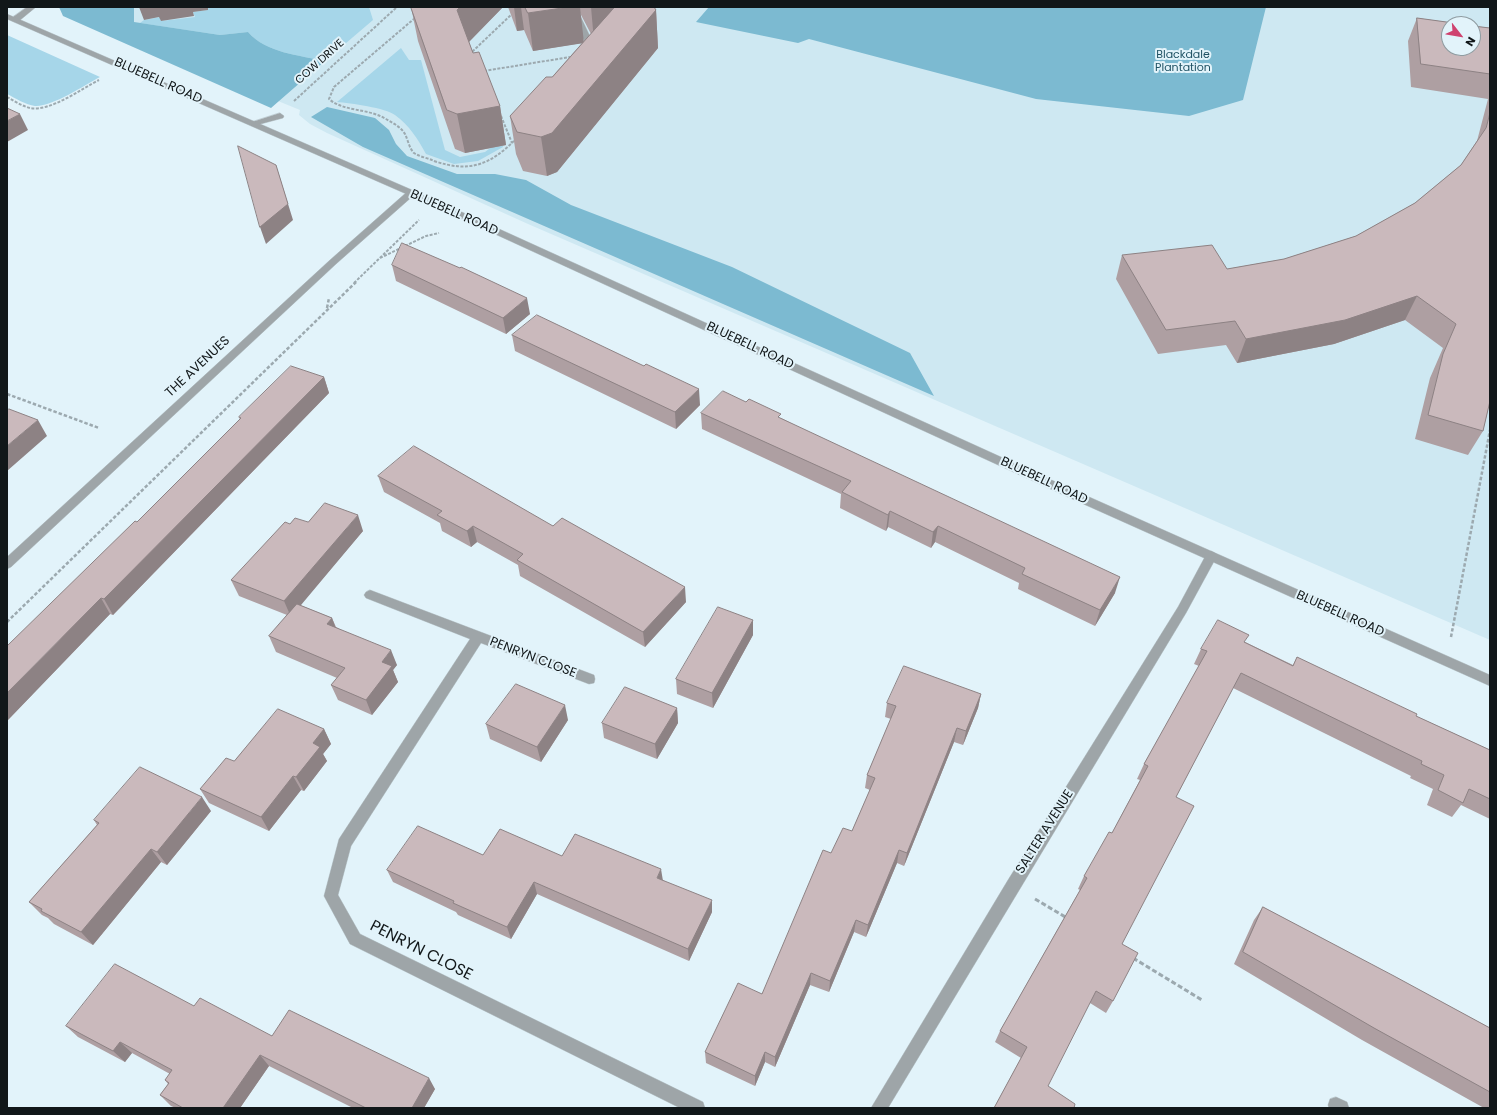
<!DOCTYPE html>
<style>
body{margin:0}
#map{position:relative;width:1497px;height:1115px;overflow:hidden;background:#e2f3fa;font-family:Poppins,sans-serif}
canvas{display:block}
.frame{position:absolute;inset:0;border:8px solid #111719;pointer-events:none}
.north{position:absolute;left:1441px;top:16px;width:40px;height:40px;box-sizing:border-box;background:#e2f3fa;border:1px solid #8e9ba0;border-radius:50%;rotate:121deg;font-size:11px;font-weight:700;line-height:16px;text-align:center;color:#111719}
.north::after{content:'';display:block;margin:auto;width:14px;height:18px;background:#cf426f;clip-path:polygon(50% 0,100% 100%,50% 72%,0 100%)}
</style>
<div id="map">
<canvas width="1497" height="1115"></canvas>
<div class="frame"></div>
<div class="north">N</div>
</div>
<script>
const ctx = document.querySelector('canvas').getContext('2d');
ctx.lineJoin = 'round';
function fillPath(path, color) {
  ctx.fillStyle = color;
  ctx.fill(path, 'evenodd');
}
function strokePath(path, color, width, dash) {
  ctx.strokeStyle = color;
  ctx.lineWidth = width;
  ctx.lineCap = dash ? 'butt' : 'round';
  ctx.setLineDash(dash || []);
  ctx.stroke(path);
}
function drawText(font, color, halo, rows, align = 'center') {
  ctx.font = font + ' Poppins,sans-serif';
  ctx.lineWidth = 4;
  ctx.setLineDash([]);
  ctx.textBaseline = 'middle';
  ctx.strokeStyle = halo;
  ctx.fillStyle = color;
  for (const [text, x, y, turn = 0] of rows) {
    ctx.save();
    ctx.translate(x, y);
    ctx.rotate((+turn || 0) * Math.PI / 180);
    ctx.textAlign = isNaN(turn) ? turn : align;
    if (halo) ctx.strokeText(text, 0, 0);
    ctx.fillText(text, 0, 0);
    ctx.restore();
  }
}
fillPath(new Path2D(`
 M 61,7 L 1490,7 L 1490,640 L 528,224 L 327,133 L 310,124 L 299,115 L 300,110 L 278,101 L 268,106 L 149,51 ZM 1449,24 L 1473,24 L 1473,48 L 1449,48 Z`), '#cee8f2');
fillPath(new Path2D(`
 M 208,7 L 369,7 L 373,20 L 325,61 C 299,55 266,53 248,32 L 220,35 L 140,23 L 144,20 L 160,17 L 161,21 L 195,17 L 193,12 L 208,10 Z
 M 7,35 L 100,77 C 85,85 52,107 35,106 C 26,105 15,98 7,94 Z
 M 401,48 L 409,60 L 421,60 L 445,150 L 460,157 L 485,152 L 501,140 L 503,147 L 478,161 L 454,164 L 426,154 C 418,139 409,125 395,115 C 386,108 350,103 337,102 Z`), '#a6d6e9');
fillPath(new Path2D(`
 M 59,7 L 134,7 L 134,22 L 220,35 L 248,32 C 266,53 299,55 325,61 L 271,108 L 63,16 Z
 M 709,7 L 1266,7 L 1243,100 L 1189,116 L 1036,99 L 809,39 L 798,43 L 696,22 Z
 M 327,107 L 375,118 L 389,130 L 396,144 L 407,156 L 457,174 L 495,174 L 526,180 L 571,205 L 732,267 L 910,353 L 934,396 L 363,147 L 311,117 Z`), '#7cbad1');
const service = new Path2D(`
 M 27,7 L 36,7 L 19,21 L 13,21 L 13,17 Z
 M 568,7 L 576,7 L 598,53 L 597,55 L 590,53 Z
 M 280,113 L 284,116 L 283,118 L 253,126 L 249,123 Z`);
const minor = new Path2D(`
 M 411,190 L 416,193 L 414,195 L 336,264 L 11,567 L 7,569 L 7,557 L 330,260 L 408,191 Z
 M 1211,551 L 1215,553 L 1217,556 L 1186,613 L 888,1108 L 871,1108 L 1008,880 L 1178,607 L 1207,553 Z
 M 370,590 L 594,675 L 595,679 L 594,683 L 589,684 L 481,643 L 351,846 L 338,895 L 360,934 L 703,1102 L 705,1108 L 680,1108 L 350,944 L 324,896 L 339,839 L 470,639 L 366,598 L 364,595 L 366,592 Z
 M 1336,1097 L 1347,1102 L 1349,1108 L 1329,1108 L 1328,1105 L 1330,1099 Z`);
const tertiary = new Path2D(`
 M 7,14 L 442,203 L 1078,492 L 1490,675 L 1490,686 L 1070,498 L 436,207 L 7,19 Z`);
strokePath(service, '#c1d0d6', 1);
strokePath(minor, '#c1d0d6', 1);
strokePath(tertiary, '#c1d0d6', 1);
strokePath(new Path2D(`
 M 415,18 L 334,87 L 329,99 C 344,112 368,108 386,119 C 393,123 401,127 405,134 C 408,140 409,148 414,153 C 420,157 428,158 434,161 C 470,173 490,165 516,139
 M 475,56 L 473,51 L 513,13
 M 484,71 L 570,57
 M 7,97 C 14,101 22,106 30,108 C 50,112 81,89 99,80
 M 294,101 L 397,7
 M 501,116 L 512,143
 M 405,246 L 426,236 L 439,233
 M 380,258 L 401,248
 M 354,283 L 419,220`), '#9ca9af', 2, [3, 1.5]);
strokePath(new Path2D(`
 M 327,308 L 329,298
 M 7,394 L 99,428
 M 7,622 L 356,282
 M 1451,637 L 1490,430`), '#9ca9af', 2.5, [3.5, 2]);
strokePath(new Path2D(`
 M 1035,899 L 1067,918
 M 1133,958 L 1202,1000`), '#9ca9af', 3, [5, 2.5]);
fillPath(service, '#9ea5a8');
fillPath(minor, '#9ea5a8');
fillPath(tertiary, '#9ea5a8');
fillPath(new Path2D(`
 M 411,7 L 503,7 L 469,42 L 473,53 L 500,106 L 506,145 L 465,153 L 455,149 L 418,41 Z
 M 508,7 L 654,7 L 656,10 L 658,48 L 557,172 L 547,176 L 523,171 L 516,154 L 510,116 L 552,77 L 582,43 L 533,51 L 524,30 L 517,31 ZM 580,13 L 591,34 L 583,42 Z
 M 1417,18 L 1490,28 L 1490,401 L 1483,431 L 1468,455 L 1415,439 L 1430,378 L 1443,348 L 1405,320 L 1334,344 L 1237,363 L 1226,345 L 1158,354 L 1116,279 L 1122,255 L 1227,269 L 1284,259 L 1356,236 L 1415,203 L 1461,165 L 1477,141 L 1488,99 L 1411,87 L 1408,41 Z
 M 392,265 L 460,268 L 530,314 L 506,334 L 396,281 Z
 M 512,335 L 644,366 L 700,405 L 676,429 L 515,351 Z
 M 324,377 L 329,393 L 113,615 L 110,614 L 7,721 L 137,522 L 240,420 L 239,417 Z
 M 701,413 L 781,418 L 1115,593 L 1095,626 L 1018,589 L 1019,583 L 935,542 L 931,548 L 888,527 L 886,531 L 840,508 L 841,494 L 702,429 Z
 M 378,476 L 553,526 L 686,602 L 645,647 L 520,576 L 518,565 L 477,542 L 471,547 L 442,531 L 440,523 L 384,492 Z
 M 308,522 L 363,531 L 300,605 L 332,618 L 336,627 L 397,665 L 393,670 L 398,682 L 372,715 L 338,700 L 331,685 L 337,678 L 276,652 L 269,636 L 287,615 L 239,596 L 231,580 L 290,524 Z
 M 753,620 L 753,635 L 713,708 L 677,694 L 676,679 Z
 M 1245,642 L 1293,665 L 1297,657 L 1416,716 L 1490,750 L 1490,819 L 1461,805 L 1452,817 L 1427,805 L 1433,789 L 1410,778 L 1411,776 L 1233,688 L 1176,797 L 1122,944 L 1113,1001 L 1106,1013 L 1090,1003 L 994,1108 L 1021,1058 L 995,1042 L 1000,1031 L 1080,890 L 1078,889 L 1084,876 L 1112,833 L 1140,780 L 1137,779 L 1144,764 L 1199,666 L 1194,664 L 1201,649 Z
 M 981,694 L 978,708 L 963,745 L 954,742 L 904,866 L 897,863 L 866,937 L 854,932 L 829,992 L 810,985 L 775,1067 L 765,1062 L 755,1086 L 706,1063 L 705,1052 L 762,994 L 831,853 L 852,831 L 870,790 L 865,788 L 867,775 L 891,719 L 885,717 L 887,703 Z
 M 677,708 L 678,723 L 657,759 L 604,738 L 602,723 Z
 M 568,720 L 541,762 L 490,739 L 486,724 Z
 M 324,729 L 331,744 L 323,754 L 327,761 L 304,791 L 301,790 L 269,831 L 209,803 L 200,789 L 234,761 Z
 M 211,811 L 167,865 L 161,862 L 93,945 L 54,924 L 48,918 L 42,915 L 29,902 L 97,825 L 94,820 Z
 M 483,855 L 562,856 L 663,880 L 712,912 L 689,961 L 537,894 L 511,939 L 458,915 L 456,912 L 393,882 L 387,870 Z
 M 1263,907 L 1490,1028 L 1490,1108 L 1484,1108 L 1362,1040 L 1234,964 L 1254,920 Z
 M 194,1006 L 272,1036 L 435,1089 L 424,1108 L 353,1108 L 269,1066 L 240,1108 L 176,1108 L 171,1106 L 160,1095 L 168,1084 L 165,1080 L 170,1074 L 132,1053 L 125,1062 L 78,1037 L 66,1026 Z`), '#ae9fa2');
fillPath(new Path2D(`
 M 139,7 L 208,7 L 208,10 L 193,12 L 194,16 L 161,21 L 159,17 L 144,20 Z
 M 460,7 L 503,7 L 463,48 L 457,10 Z
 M 514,7 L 521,7 L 524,30 L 517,31 Z
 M 569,7 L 580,7 L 584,43 L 533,51 L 528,13 Z
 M 591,7 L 623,7 L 594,41 Z
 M 656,10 L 658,48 L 557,172 L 547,176 L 541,137 Z
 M 500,106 L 506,145 L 465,153 L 457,114 Z
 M 20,114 L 28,130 L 7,142 L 7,121 Z
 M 276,165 L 293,220 L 266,244 L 260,227 Z
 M 1417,296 L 1405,320 L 1334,344 L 1237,363 L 1246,339 Z
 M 527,298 L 530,314 L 506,334 L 503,318 Z
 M 324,377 L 329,393 L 113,615 L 104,599 Z
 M 699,389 L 700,405 L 676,429 L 675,412 Z
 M 38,420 L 47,436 L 7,471 L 7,446 Z
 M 890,511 L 888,527 L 886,531 L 888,515 Z
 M 358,515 L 363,531 L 291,617 L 284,601 Z
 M 473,526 L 477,542 L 471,547 L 467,531 Z
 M 938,526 L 935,542 L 931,548 L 933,532 Z
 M 1120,577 L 1115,593 L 1095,626 L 1100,610 Z
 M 685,587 L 686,602 L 645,647 L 643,632 Z
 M 101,598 L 110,614 L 7,721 L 7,693 Z
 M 332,618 L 338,634 L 327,624 Z
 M 753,620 L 753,635 L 713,708 L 712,693 Z
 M 391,650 L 397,665 L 393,670 L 398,682 L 372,715 L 366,700 L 382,662 Z
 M 981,694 L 978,708 L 963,745 L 966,731 Z
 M 565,705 L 568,720 L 541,762 L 537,747 Z
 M 677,708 L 678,723 L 657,759 L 655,744 Z
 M 957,728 L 954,742 L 904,866 L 907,853 Z
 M 324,729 L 331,744 L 323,754 L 327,761 L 304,791 L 296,777 L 313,743 Z
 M 293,776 L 301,790 L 269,831 L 261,817 Z
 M 202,797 L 211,811 L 167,865 L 157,852 Z
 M 151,849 L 161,862 L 93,945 L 81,932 Z
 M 899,850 L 897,863 L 866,937 L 868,925 Z
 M 661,869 L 663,881 L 657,878 Z
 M 534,882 L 537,894 L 511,939 L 507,927 Z
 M 712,900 L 712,912 L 689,961 L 688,949 Z
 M 856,920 L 854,932 L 829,992 L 830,981 Z
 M 811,973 L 810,985 L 775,1067 L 775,1057 Z
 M 120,1042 L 132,1053 L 125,1062 L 113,1051 Z
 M 765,1052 L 765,1062 L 755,1086 L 755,1076 Z
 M 260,1055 L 269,1066 L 240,1108 L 223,1108 Z
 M 429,1078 L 435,1089 L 424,1108 L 412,1108 Z`), '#8d8284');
const building = new Path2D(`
 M 411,7 L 460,7 L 457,10 L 473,53 L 479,52 L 500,106 L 457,114 L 447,110 Z
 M 525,7 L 569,7 L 528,13 Z
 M 615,7 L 654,7 L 656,10 L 552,133 L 541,137 L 517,132 L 510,116 L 546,77 L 552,77 Z
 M 1417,18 L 1461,24 L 1449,24 L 1449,48 L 1473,48 L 1473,26 L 1490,28 L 1490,74 L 1421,64 Z
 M 7,108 L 20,114 L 7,121 Z
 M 1490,113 L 1490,401 L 1483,431 L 1428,415 L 1443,354 L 1456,324 L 1417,296 L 1345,320 L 1246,339 L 1235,321 L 1166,330 L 1122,255 L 1212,245 L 1227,269 L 1284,259 L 1356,236 L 1415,203 L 1461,165 L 1486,128 Z
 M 238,146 L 276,165 L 288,204 L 260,227 Z
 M 402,243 L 460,268 L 461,267 L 527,298 L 503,318 L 392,265 Z
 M 537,315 L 644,366 L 646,364 L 699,389 L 675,412 L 512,335 Z
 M 291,366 L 324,377 L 104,599 L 101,598 L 7,693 L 7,646 L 135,521 L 137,522 L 241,418 L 239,417 Z
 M 723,391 L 746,402 L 749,399 L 781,414 L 778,417 L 1120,577 L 1100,610 L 1022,574 L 1025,568 L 938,526 L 933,532 L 890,511 L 888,515 L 842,492 L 851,481 L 701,413 Z
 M 9,409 L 38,420 L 7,446 L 7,411 Z
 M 414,446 L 553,526 L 562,518 L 685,587 L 643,632 L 517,560 L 523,554 L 473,526 L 467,531 L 437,515 L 442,511 L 378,476 Z
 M 325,503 L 358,515 L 284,601 L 231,580 L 285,522 L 290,524 L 295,518 L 308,522 Z
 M 297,604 L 332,618 L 327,624 L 391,650 L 382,662 L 392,666 L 366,700 L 331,685 L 345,668 L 269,636 Z
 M 718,607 L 753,620 L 712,693 L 676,679 Z
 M 1218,620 L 1249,635 L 1244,642 L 1293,666 L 1297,657 L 1417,714 L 1416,716 L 1490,750 L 1490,799 L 1469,789 L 1463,803 L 1438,790 L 1444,775 L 1421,764 L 1422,761 L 1241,673 L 1176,797 L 1194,806 L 1122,944 L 1138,953 L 1113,1001 L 1096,991 L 1048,1086 L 1075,1104 L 1074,1108 L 994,1108 L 1027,1047 L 1000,1031 L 1087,878 L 1084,876 L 1109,832 L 1112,833 L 1148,766 L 1144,764 L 1207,651 L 1201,649 Z
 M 904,666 L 981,694 L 966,731 L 957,728 L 907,853 L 899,850 L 868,925 L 856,920 L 830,981 L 811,973 L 775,1057 L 765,1052 L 755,1076 L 705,1052 L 738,983 L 762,994 L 823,850 L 831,853 L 843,828 L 852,831 L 875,778 L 867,775 L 896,706 L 887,703 Z
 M 516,684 L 565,705 L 537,747 L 486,724 Z
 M 625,687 L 677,708 L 655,744 L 602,723 Z
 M 278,709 L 324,729 L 313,743 L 320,747 L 296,777 L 293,776 L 261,817 L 200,789 L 226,758 L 234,761 Z
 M 140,767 L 202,797 L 157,852 L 151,849 L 81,932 L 41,911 L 42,909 L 29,902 L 99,823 L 94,820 Z
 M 418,826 L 483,855 L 500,829 L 562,856 L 575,834 L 661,869 L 657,878 L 712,900 L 688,949 L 534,882 L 507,927 L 453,903 L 454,901 L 387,870 Z
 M 1263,907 L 1394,976 L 1490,1028 L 1490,1092 L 1374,1028 L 1243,952 Z
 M 115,964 L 194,1006 L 200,998 L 272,1036 L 289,1010 L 429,1078 L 412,1108 L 366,1108 L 260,1055 L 223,1108 L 183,1108 L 160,1095 L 169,1083 L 165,1080 L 172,1070 L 120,1042 L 113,1051 L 66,1026 Z`);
fillPath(building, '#cab9bc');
strokePath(building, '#8d8284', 1);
drawText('11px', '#1e5163', '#e2f3fa', [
 ["Blackdale",1183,55],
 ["Plantation",1183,68]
]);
drawText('11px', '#111719', '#e2f3fa', [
 ["COW DRIVE",320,62,-42]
]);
drawText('13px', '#111719', '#e2f3fa', [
 ["BLUEBELL ROAD",158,81,24],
 ["BLUEBELL ROAD",454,213,24],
 ["BLUEBELL ROAD",750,346,25],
 ["THE AVENUES",198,367,-43],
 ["BLUEBELL ROAD",1044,481,25],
 ["BLUEBELL ROAD",1340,614,24],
 ["PENRYN CLOSE",533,658,21],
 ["SALTER AVENUE",1045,832,-58]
]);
drawText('16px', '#111719', '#e2f3fa', [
 ["PENRYN CLOSE",421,951,27]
]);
</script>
